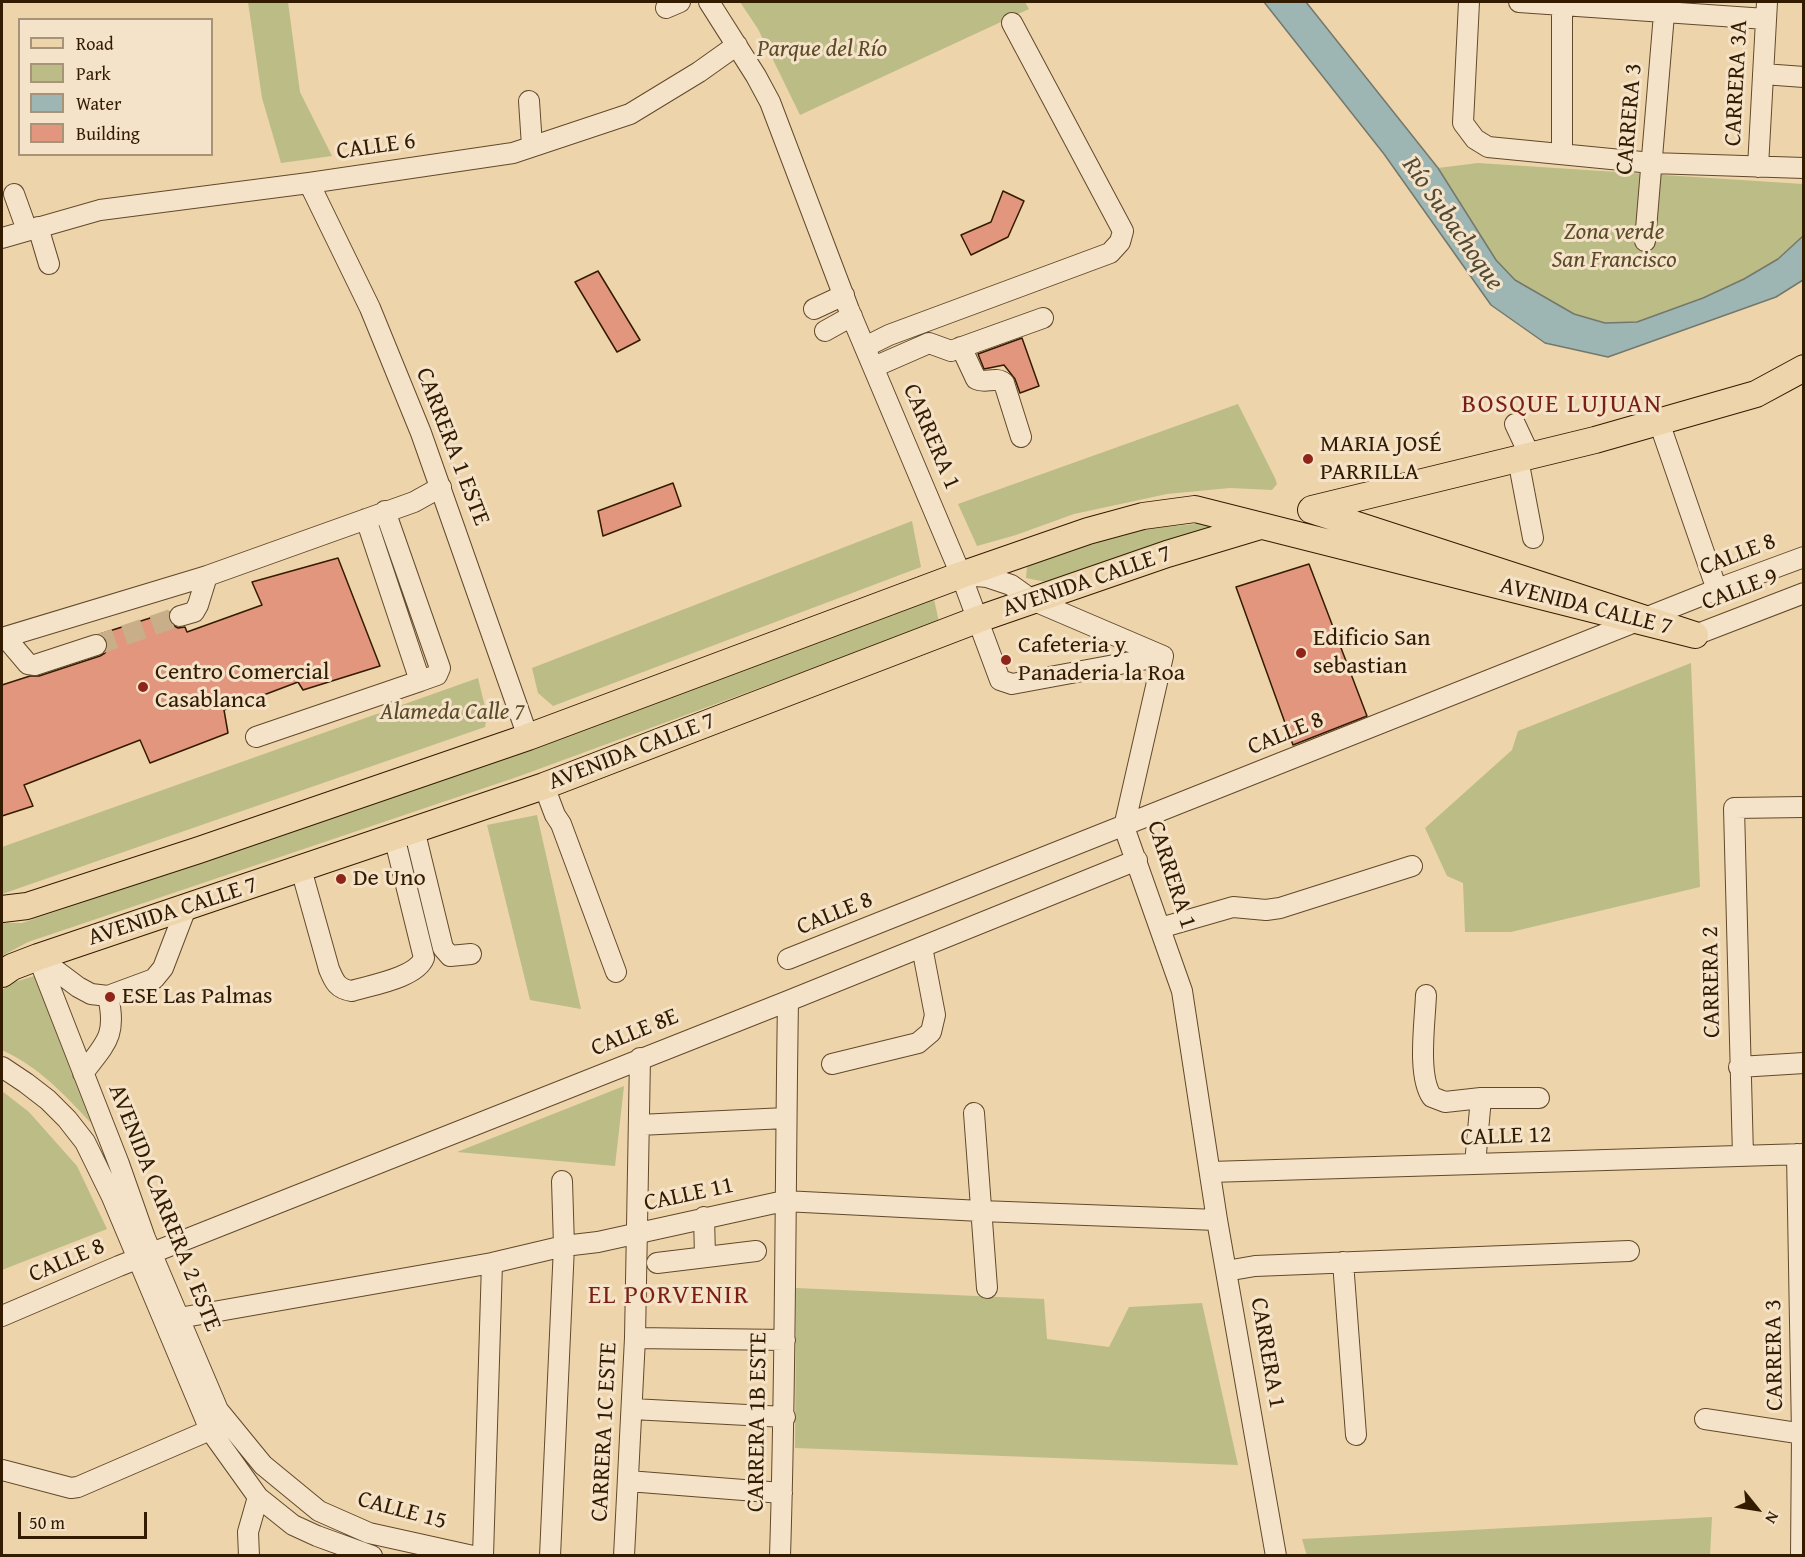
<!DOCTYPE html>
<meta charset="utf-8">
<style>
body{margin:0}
#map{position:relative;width:1805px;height:1557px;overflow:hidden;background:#eed4ab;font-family:"Gentium Book Plus",serif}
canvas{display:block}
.frame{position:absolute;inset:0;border:3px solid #331b00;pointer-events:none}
.legend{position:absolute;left:18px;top:18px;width:195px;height:138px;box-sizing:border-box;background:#f4e3c8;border:2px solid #a79378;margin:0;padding:8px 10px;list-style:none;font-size:18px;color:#331b00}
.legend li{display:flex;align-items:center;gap:12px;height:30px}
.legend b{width:30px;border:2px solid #a79378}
.north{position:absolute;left:1727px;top:1479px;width:60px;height:60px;-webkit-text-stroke:4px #f4e3c8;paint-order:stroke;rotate:120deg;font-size:16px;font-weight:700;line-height:24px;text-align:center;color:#331b00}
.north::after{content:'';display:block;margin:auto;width:21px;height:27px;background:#331b00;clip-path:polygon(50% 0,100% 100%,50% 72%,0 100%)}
.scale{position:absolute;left:18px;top:1512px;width:129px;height:27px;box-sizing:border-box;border:3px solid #331b00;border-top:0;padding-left:8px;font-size:18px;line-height:21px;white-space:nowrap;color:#331b00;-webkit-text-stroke:4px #f4e3c8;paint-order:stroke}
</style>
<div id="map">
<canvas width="1805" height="1557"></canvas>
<div class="frame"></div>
<ul class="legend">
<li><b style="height:8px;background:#eed4ab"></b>Road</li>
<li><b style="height:16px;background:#bcbc86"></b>Park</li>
<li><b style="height:16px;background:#9db6b3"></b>Water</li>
<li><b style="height:16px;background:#e2967d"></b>Building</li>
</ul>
<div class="north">N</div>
<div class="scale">50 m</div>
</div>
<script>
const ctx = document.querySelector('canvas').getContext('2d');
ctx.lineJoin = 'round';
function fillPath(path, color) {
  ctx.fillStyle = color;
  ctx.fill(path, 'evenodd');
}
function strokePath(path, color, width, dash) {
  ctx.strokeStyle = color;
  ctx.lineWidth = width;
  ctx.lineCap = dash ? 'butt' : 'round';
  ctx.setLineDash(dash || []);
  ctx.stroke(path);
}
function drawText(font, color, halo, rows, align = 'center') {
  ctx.font = font + ' "Gentium Book Plus",serif';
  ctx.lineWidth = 6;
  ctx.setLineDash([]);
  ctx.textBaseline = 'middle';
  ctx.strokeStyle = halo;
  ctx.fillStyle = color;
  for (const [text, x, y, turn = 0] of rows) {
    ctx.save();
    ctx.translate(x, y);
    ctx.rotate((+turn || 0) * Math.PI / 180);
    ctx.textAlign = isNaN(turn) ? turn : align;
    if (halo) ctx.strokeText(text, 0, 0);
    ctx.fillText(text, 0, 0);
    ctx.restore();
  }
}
fillPath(new Path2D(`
 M 248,2 L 288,2 L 300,92 L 332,156 L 281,163 L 262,98 Z
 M 740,2 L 1025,2 L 1029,9 L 800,115 L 758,29 Z
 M 1478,163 L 1803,184 L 1803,236 L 1778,259 L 1744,279 L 1703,298 L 1637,322 L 1605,323 L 1574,314 L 1515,280 L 1496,260 L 1438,168 Z
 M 1238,404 L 1275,478 L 1277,484 L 1272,490 L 1230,488 L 1167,494 L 1074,514 L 1016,535 L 977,546 L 958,504 Z
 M 1236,520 L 1046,582 L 1026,578 L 1027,566 L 1124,531 Z
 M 912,521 L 921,567 L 553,706 L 538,693 L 532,668 Z
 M 934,599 L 939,622 L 517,777 L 28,942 L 2,956 L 2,923 L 22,923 L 512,757 Z
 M 1691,663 L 1700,887 L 1511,932 L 1465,932 L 1463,883 L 1447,876 L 1425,828 L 1512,750 L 1518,731 Z
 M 478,678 L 487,715 L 485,727 L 2,894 L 2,847 Z
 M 537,815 L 581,1009 L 530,1000 L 487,825 Z
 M 34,976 L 91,1123 C 63,1093 40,1068 2,1050 L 2,990 L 15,982 Z
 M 624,1086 L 615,1166 L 457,1152 Z
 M 2,1091 L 29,1112 L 77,1166 L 107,1229 L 2,1270 Z
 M 796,1288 L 1044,1299 L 1047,1339 L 1109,1347 L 1129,1307 L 1202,1303 L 1238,1465 L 795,1448 Z
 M 1712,1517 L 1710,1555 L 1307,1556 L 1302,1539 Z`), '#bcbc86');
const water = new Path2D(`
 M 1264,2 L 1306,2 L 1438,168 L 1496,260 L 1515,280 L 1574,314 L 1605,323 L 1637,322 L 1703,298 L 1744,279 L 1778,259 L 1803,236 L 1803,280 L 1776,297 L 1608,357 L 1545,343 L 1491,305 L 1384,154 Z`);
fillPath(water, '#9db6b3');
strokePath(water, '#73786b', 1.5);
const building = new Path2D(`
 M 1003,191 L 1024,201 L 1008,237 L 971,255 L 961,235 L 991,222 Z
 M 598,271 L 640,340 L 617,352 L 575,282 Z
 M 1022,338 L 1039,386 L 1020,393 L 1015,379 L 1004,365 L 984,369 L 978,354 Z
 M 673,483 L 681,506 L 603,536 L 598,511 Z
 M 338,558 L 380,666 L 303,690 L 298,682 L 224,710 L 228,733 L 150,763 L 140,740 L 24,785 L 33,806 L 2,816 L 2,685 L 30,676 L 39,676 L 100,656 L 105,653 L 108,647 L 107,641 L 100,634 L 169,612 L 168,619 L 171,624 L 178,628 L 185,627 L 187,632 L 262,605 L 252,582 Z
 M 1309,564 L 1367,716 L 1293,745 L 1236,587 Z`);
fillPath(building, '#e2967d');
strokePath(building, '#331b00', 1.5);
strokePath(new Path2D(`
 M 96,645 L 180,616`), '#c9af89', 20, [20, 10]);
const minor = new Path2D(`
 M 709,2 L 756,76 L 770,102 L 849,310 L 961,575 L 1000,680 L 1012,684 L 1163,656
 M 1469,2 L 1463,123 L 1475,139 L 1488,147 L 1652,163 L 1804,168
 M 1519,2 L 1766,19
 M 1562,2 L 1562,154
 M 666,8 L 680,2
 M 1763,74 L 1804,77
 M 529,101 L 532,146
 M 1758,167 L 1767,2
 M 309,183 L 370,308 L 421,433 L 528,737
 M 14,194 L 27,230
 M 38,227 L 49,264
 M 2,238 L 100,210 L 309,183 L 513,153 L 630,114 L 699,72 L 737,45
 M 1645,241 L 1665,2
 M 814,309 L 844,295
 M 825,331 L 852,316
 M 865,347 L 889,335 L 1110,253 L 1120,242 L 1123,231 L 1012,23
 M 961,347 L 976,379 C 985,384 996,376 1004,383 L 1021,437
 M 874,367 L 929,343 L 951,351 L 1043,318
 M 1659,422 L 1717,590
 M 1515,424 L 1530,456
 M 1518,459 L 1533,538
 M 366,519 L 420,681 L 437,675 L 440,668 L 385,511
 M 965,575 L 987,577 L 1011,585 L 1032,600 L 1163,656 L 1124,827 L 1182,991 L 1217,1220 L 1276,1556
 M 180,616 L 194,612 L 198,605 L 207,576
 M 1695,635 L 1804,593
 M 5,637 L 28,664 L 35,665 L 96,645
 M 2,638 L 207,576 L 414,502 L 441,487
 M 256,737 L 420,681
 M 544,786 L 555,815 L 561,824 L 616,972
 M 414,829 L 443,948 L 450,956 L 471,954
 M 301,869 L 329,969 C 334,981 337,989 352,991 C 371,985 416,978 424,958 L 394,836
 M 1160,928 L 1233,907 L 1266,910 L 1280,908 L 1412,866
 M 38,957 L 119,1164 L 145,1238 L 218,1410 L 263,1465 L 319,1511 L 369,1533 L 473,1556
 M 38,957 L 78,987 L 91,994 L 108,996 L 154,979 L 163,968 L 186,908
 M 788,959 L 1728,585 L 1804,557
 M 1426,995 C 1425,1022 1417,1076 1432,1097 L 1445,1102 L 1481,1098 L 1539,1098
 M 832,1064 L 918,1043 L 931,1032 L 935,1015 L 922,947
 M 2,1067 L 26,1083 L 48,1100 L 67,1119 L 85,1142 L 112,1197 L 210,1430 L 258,1497 L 293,1525 L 317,1536 L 372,1556
 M 1739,1067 L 1804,1063
 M 83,1073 C 106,1043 117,1036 108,996
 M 974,1113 L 987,1288
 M 639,1125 L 786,1118
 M 1797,1154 L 1802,1434 L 1801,1556
 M 1743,1156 L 1734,808 L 1804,807
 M 1475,1164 L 1481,1098
 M 1210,1172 L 1804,1154
 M 704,1217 L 705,1256
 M 1343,1262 L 1356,1435
 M 657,1263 L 756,1251
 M 1226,1271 L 1255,1266 L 1629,1251
 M 2,1316 L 119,1266 L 788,1001 L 1137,860
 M 179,1318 L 492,1263 L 564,1246 L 598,1242 L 784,1201 L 981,1211 L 1217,1220
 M 635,1338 L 785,1340
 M 632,1409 L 785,1417
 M 1705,1419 L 1804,1434
 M 2,1470 L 71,1488 L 78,1487 L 210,1430
 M 628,1481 L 782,1493
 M 249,1556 L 248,1532 L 258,1497
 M 483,1556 L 492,1263
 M 550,1556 L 564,1246 L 562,1181
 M 624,1556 L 635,1338 L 640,1058
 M 780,1556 C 786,1371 785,1186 788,1001`);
const major = new Path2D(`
 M 1312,509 L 1595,440 L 1756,394 L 1804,368
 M 2,909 L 27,906 L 199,850 L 528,737 L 961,575 L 1088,531 L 1143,516 L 1195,509 L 1695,635 L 1311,510
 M 2,974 L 12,967 L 38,957 L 544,786 L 979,619 L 1167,554 L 1260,526`);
strokePath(minor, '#62492b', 22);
strokePath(major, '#331b00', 28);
strokePath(minor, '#f4e3c8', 20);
strokePath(major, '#eed4ab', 26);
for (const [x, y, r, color] of [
 [1308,459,6,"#8f2418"],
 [1301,653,6,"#8f2418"],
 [1006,660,6,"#8f2418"],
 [143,687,6,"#8f2418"],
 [341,879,6,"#8f2418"],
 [110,997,6,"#8f2418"]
]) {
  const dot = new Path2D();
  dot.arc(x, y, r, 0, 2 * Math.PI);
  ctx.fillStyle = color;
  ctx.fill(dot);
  strokePath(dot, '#f4e3c8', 2);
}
drawText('italic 24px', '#5c4b28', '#f4e3c8', [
 ["Parque del Río",822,50],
 ["Zona verde",1614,233],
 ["San Francisco",1614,261],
 ["Alameda Calle 7",452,713]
]);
drawText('24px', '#331b00', '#f4e3c8', [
 ["CARRERA 3A",1737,83,-87],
 ["CARRERA 3",1630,119,-85],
 ["CALLE 6",376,147,-8],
 ["CARRERA 1",931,437,67],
 ["CARRERA 1 ESTE",452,447,69],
 ["CALLE 8",1738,555,-21],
 ["AVENIDA CALLE 7",1087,582,-19],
 ["CALLE 9",1740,590,-21],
 ["AVENIDA CALLE 7",1586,607,14],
 ["CALLE 8",1286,734,-22],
 ["AVENIDA CALLE 7",632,752,-21],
 ["CARRERA 1",1171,875,72],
 ["AVENIDA CALLE 7",173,912,-18],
 ["CALLE 8",835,914,-22],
 ["CARRERA 2",1712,982,-91],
 ["CALLE 8E",635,1033,-22],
 ["CALLE 12",1506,1137,-2],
 ["CALLE 11",689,1195,-12],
 ["AVENIDA CARRERA 2 ESTE",164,1208,68],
 ["CALLE 8",67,1261,-23],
 ["CARRERA 1",1267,1353,80],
 ["CARRERA 3",1775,1355,-91],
 ["CARRERA 1B ESTE",758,1422,-89],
 ["CARRERA 1C ESTE",605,1432,-87],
 ["CALLE 15",402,1511,15]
]);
drawText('24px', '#331b00', '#f4e3c8', [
 ["MARIA JOSÉ",1320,445],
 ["PARRILLA",1320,473],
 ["Edificio San",1313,639],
 ["sebastian",1313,667],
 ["Cafeteria y",1018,646],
 ["Panaderia la Roa",1018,674],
 ["Centro Comercial",155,673],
 ["Casablanca",155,701],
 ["De Uno",353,879],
 ["ESE Las Palmas",122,997]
], 'left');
drawText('italic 26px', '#534a36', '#f4e3c8', [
 ["Río Subachoque",1452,224,55]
]);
ctx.letterSpacing = '1.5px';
drawText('26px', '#7a1f14', '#f4e3c8', [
 ["BOSQUE LUJUAN",1562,405],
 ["EL PORVENIR",669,1296]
]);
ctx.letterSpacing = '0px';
</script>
